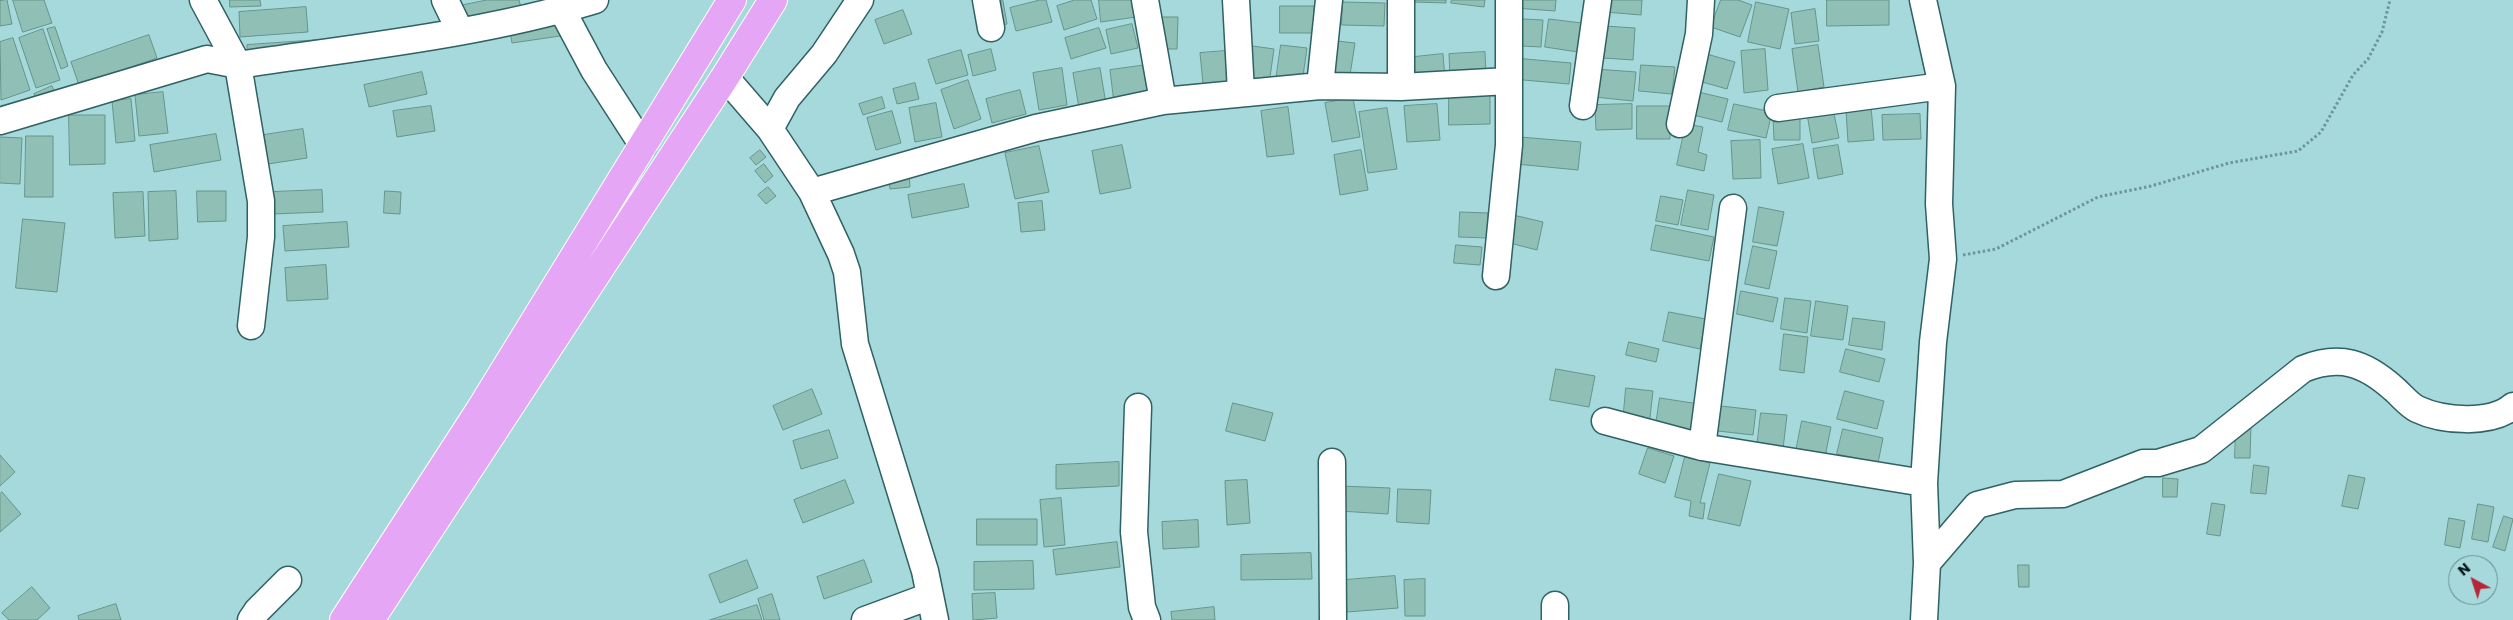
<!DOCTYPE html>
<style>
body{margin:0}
#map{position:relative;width:2513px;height:620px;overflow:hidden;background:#a6d9db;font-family:Poppins,sans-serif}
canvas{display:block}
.north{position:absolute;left:2448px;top:555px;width:50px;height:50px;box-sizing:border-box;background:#a6d9db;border:1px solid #658b8d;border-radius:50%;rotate:320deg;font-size:14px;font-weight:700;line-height:20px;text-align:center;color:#031617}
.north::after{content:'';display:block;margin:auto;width:18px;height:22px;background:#b7253a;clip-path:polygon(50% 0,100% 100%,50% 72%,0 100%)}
</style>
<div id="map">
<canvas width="2513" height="620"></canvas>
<div class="north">N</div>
</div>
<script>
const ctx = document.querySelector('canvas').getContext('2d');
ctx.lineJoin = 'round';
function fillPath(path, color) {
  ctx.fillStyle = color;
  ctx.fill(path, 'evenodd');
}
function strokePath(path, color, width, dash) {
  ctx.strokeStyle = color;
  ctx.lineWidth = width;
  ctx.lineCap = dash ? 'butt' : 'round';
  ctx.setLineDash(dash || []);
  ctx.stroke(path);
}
const building = new Path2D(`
 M 7,0 L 12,24 L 0,26 L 0,1 Z
 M 13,0 L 44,0 L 52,23 L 23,32 Z
 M 230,0 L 260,0 L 261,6 L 230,7 Z
 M 487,0 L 519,0 L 521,8 L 457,22 L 454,7 Z
 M 1040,0 L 1046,0 L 1052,22 L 1016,31 L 1010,8 Z
 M 1075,0 L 1091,0 L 1097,19 L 1064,30 L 1057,6 Z
 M 1099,0 L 1134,0 L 1136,17 L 1101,22 Z
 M 1414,0 L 1446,0 L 1446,3 L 1414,2 Z
 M 1452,0 L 1485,0 L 1484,7 L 1451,3 Z
 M 1515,0 L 1556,0 L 1555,11 L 1515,8 Z
 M 1606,0 L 1642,0 L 1641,15 L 1605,12 Z
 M 1721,0 L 1738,0 L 1752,5 L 1740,37 L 1711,27 Z
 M 1827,0 L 1889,0 L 1889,25 L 1827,26 Z
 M 1003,1 L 1007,24 L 997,26 L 993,3 Z
 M 1343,2 L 1385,3 L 1384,26 L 1342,25 Z
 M 1756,2 L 1789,9 L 1780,49 L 1748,42 Z
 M 1280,6 L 1314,6 L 1314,33 L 1280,33 Z
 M 306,7 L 308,32 L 240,37 L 239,12 Z
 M 1815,9 L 1819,41 L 1795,44 L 1791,13 Z
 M 903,10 L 912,34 L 884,44 L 875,20 Z
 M 1160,17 L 1178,17 L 1177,49 L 1160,49 Z
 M 1505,18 L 1543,20 L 1541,47 L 1503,45 Z
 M 1549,19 L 1582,23 L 1578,52 L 1545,47 Z
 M 559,23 L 560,36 L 512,43 L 510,31 Z
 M 1132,24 L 1138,48 L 1111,54 L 1106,30 Z
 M 1605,26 L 1635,28 L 1633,60 L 1603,58 Z
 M 55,27 L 68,66 L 61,69 L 47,29 Z
 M 1099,28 L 1106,48 L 1071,59 L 1065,38 Z
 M 43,29 L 60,80 L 36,88 L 19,38 Z
 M 149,35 L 157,58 L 79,85 L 71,62 Z
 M 13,38 L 30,90 L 1,100 L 0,42 Z
 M 329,39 L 247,55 L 247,45 Z
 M 1337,41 L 1355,43 L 1350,75 L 1332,73 Z
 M 1246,45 L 1274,49 L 1269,84 L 1242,81 Z
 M 1281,45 L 1307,48 L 1302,83 L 1276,80 Z
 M 1818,45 L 1824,87 L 1798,92 L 1792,49 Z
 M 991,49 L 996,70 L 973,76 L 968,55 Z
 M 1765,49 L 1768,90 L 1744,93 L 1741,51 Z
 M 961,50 L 968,75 L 936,84 L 928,60 Z
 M 1225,51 L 1228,82 L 1203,84 L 1200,53 Z
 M 1485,52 L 1486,76 L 1450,78 L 1449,54 Z
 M 1703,53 L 1735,62 L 1727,89 L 1695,80 Z
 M 1443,54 L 1445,79 L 1415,81 L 1414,57 Z
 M 1514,58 L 1571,63 L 1569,84 L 1512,79 Z
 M 1147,65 L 1151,98 L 1114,103 L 1110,70 Z
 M 1641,65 L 1675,67 L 1672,94 L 1639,91 Z
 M 1062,68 L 1067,105 L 1039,110 L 1033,73 Z
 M 1100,68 L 1106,104 L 1079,108 L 1073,73 Z
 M 1596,69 L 1636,72 L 1633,101 L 1594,97 Z
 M 422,72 L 427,94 L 369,107 L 364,85 Z
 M 968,80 L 981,119 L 954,129 L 941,90 Z
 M 915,83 L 919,99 L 897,104 L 893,89 Z
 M 52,86 L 58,99 L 40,107 L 34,94 Z
 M 1020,90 L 1026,114 L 992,123 L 986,99 Z
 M 1694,91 L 1728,99 L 1722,122 L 1689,114 Z
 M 163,92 L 168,133 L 139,136 L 135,95 Z
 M 1449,94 L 1490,94 L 1490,124 L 1449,125 Z
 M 882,97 L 885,108 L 863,115 L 859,104 Z
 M 1353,98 L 1360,137 L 1332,142 L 1325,103 Z
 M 131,99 L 135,141 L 116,143 L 112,101 Z
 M 936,103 L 942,137 L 915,142 L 909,108 Z
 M 1437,104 L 1440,140 L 1407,142 L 1404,106 Z
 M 1632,104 L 1632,129 L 1596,130 L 1595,105 Z
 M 1734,104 L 1772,112 L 1766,138 L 1728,130 Z
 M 431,106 L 435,131 L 397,137 L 393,111 Z
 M 1637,106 L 1670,106 L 1670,139 L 1637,139 Z
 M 1288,107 L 1294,154 L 1267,157 L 1261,111 Z
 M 1871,107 L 1874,140 L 1848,142 L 1846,110 Z
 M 1387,108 L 1397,169 L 1368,173 L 1359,112 Z
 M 1833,109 L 1839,138 L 1812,143 L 1807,114 Z
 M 892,111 L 901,143 L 876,150 L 867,118 Z
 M 1920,114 L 1921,139 L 1883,140 L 1882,115 Z
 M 69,115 L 105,115 L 105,164 L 70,165 Z
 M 1800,115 L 1800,140 L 1774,140 L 1773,116 Z
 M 1686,124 L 1703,127 L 1698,152 L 1707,155 L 1704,171 L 1677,165 Z
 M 303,129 L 307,158 L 268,164 L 264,135 Z
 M 216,134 L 221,160 L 154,172 L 150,145 Z
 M 26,136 L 53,136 L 53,197 L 25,197 Z
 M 0,137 L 22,138 L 20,184 L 0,183 Z
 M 1519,137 L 1581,142 L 1578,170 L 1516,164 Z
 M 1760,140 L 1761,178 L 1733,179 L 1731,141 Z
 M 1803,144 L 1809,178 L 1778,184 L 1772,149 Z
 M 1122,145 L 1131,188 L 1100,194 L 1092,151 Z
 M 1838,145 L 1843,174 L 1818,179 L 1813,149 Z
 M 1039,146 L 1049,192 L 1015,199 L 1005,153 Z
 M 760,150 L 766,157 L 756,165 L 750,158 Z
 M 1361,150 L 1368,190 L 1340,195 L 1334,155 Z
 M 764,164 L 773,176 L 765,183 L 755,171 Z
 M 909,173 L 910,187 L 890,189 L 888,175 Z
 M 964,184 L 969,207 L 912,218 L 908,195 Z
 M 768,187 L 776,196 L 766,204 L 758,195 Z
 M 322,190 L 323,212 L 272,214 L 272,192 Z
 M 1688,190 L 1714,195 L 1708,230 L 1681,225 Z
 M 176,191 L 178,239 L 149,241 L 148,192 Z
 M 197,191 L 226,191 L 226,221 L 198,222 Z
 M 385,191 L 401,192 L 400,214 L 384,213 Z
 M 143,192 L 145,236 L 115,238 L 113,193 Z
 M 1661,196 L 1683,200 L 1678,225 L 1656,221 Z
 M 1042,201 L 1045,230 L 1021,232 L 1018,203 Z
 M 1759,207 L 1784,212 L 1777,246 L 1753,242 Z
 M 1460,212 L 1488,213 L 1487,238 L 1459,237 Z
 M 1509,214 L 1543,222 L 1537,250 L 1502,241 Z
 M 23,219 L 65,223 L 57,292 L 16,288 Z
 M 347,222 L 349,247 L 285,251 L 283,226 Z
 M 1656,225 L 1714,237 L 1709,261 L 1651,250 Z
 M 1456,245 L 1482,247 L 1480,265 L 1454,263 Z
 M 1753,246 L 1777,251 L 1769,289 L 1745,284 Z
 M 326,265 L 328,299 L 287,301 L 285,268 Z
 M 1741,291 L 1778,298 L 1773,322 L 1737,314 Z
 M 1785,298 L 1811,301 L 1807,333 L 1781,329 Z
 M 1816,301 L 1848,306 L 1843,340 L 1811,336 Z
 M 1669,312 L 1706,319 L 1700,349 L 1663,341 Z
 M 1853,318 L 1885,322 L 1882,350 L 1849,345 Z
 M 1784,334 L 1808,337 L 1804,373 L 1780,370 Z
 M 1629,342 L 1659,349 L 1656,362 L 1626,355 Z
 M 1846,349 L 1885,359 L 1879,382 L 1840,372 Z
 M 1556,369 L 1595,376 L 1589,407 L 1550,400 Z
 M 1626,388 L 1653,391 L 1649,426 L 1623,423 Z
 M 812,389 L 822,414 L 783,430 L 773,406 Z
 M 1845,391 L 1884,401 L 1877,429 L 1837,419 Z
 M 1660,398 L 1699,404 L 1694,431 L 1656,424 Z
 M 1233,403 L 1273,413 L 1265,441 L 1226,431 Z
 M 1721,406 L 1756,410 L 1753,435 L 1718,431 Z
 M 1761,413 L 1787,415 L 1783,449 L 1757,447 Z
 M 1802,421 L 1831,427 L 1824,462 L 1795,456 Z
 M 2236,426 L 2251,426 L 2250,458 L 2235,458 Z
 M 1843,429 L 1883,438 L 1878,463 L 1837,454 Z
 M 829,430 L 838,458 L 801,469 L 793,441 Z
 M 1648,448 L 1674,456 L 1665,483 L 1639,474 Z
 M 0,455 L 15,472 L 0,486 Z
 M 1685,457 L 1710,463 L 1700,503 L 1705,503 L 1703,519 L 1689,516 L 1691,501 L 1675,497 Z
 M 1119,462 L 1119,486 L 1056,489 L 1056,465 Z
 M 2254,465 L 2269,467 L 2266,494 L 2251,493 Z
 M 1719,474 L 1751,481 L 1740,526 L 1708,519 Z
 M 2349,475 L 2365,478 L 2358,509 L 2342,506 Z
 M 2163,478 L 2178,479 L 2177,497 L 2163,497 Z
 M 845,480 L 854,503 L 803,523 L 794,500 Z
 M 1247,480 L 1250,523 L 1227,525 L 1225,481 Z
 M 1340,486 L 1390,488 L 1388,514 L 1339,511 Z
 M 1398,489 L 1431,490 L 1429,524 L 1397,522 Z
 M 2,492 L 21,514 L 0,532 L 0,494 Z
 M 1061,498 L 1065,545 L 1044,547 L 1040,500 Z
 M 2212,503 L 2225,505 L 2220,536 L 2207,534 Z
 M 2478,504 L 2494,507 L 2488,542 L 2472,539 Z
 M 2504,516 L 2513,519 L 2505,551 L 2493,547 Z
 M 2449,518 L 2465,521 L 2460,548 L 2445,545 Z
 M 977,519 L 1037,519 L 1037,545 L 977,545 Z
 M 1198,520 L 1199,547 L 1163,549 L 1162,522 Z
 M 1117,542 L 1120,567 L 1056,575 L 1053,550 Z
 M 1311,553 L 1312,579 L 1241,580 L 1241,555 Z
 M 747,560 L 758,588 L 720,603 L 709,575 Z
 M 864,560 L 872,582 L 824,599 L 817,577 Z
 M 1033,561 L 1034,589 L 974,590 L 974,562 Z
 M 2018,565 L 2029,565 L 2029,587 L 2019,587 Z
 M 1395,576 L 1398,608 L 1347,612 L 1345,580 Z
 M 1425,579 L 1425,616 L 1405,616 L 1404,580 Z
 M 32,587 L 50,608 L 37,620 L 9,620 L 2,613 Z
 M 995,593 L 997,618 L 973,620 L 972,594 Z
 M 772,594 L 780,620 L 764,620 L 758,599 Z
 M 116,604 L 121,620 L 79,620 L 78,616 Z
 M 757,605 L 762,620 L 710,620 Z
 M 1214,607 L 1215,620 L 1172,620 L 1171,612 Z`);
fillPath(building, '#90c0b5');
strokePath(building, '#66948a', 1);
const minor = new Path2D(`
 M 203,0 L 238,65 L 261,201 L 261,237 L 251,326
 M 445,0 L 460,31
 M 986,0 L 991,28
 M 1145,0 L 1163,101
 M 1236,0 L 1241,92
 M 1923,0 L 1942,86 L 1939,204 L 1943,259 L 1933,342 L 1924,483 L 1927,563 L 1924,620
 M 562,10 L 594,70 L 643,146
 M 725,77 L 770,129 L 812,192 L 841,254 L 847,272 L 855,344 L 925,571 L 935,620
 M 1320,86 L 1329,0
 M 1401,87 L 1401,0
 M 1583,106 L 1598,0
 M 1778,108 L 1942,86
 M 0,121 L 207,59 L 238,65 C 357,47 479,35 595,0
 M 1680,124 L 1699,34 L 1701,0
 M 770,129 L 787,98 L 824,54 L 860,0
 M 812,192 L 1036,128 L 1163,101 L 1320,86 L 1401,87 L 1508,81
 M 1496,276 L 1509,145 L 1509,0
 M 1138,407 L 1134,532 L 1142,607 L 1147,620
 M 1605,421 L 1702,447 L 1924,483
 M 1702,447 L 1733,208
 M 1332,462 L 1333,620
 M 1927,563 L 1977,505 L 2015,495 L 2063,494 L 2143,463 L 2158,463 L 2201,450 L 2303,369 C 2340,354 2365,363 2394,389 C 2401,395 2409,405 2417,409 C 2442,421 2491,425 2513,406
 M 251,620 L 257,611 L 288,580
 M 865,620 L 930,596
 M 1555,620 L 1555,605`);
const highway = new Path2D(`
 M 344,620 L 480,410 L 732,0
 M 370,620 L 725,77 L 773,0`);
strokePath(minor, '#306163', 29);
strokePath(highway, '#fff', 30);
strokePath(new Path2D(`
 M 1963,255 L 1996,249 L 2098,197 L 2151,186 L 2229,163 L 2298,151 L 2321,132 L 2353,75 L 2368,59 L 2382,32 L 2390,0`), '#6e9698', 3, [2.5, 2.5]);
strokePath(minor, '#fff', 26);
strokePath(highway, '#e5a7f5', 28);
</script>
